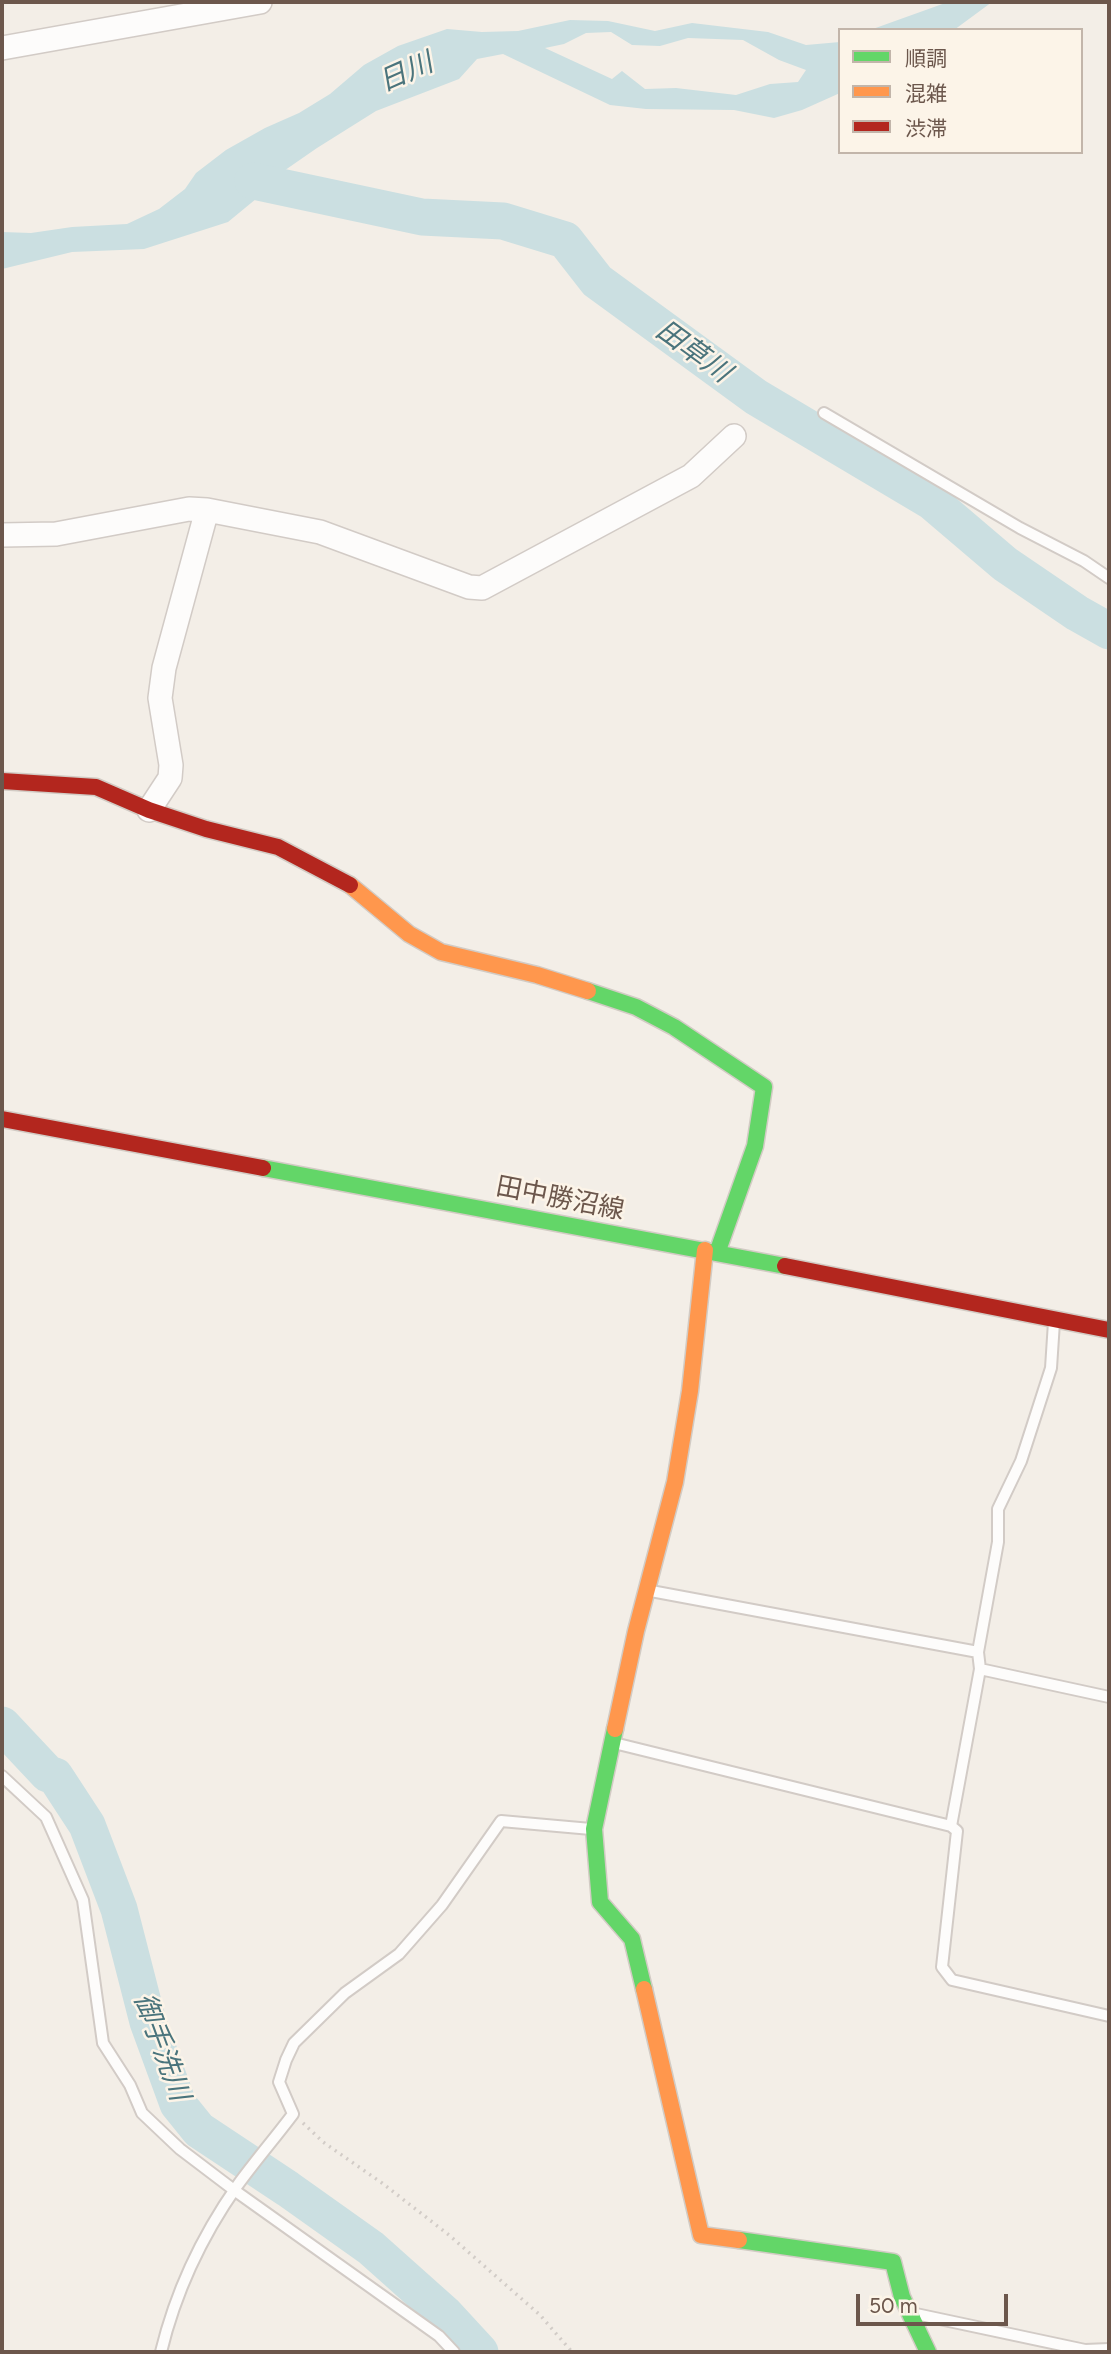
<!DOCTYPE html>
<meta charset="utf-8">
<style>
body{margin:0}
#map{position:relative;width:1111px;height:2354px;overflow:hidden;background:#f3eee7;font-family:Figtree,"Noto Sans JP",sans-serif}
canvas{display:block}
.frame{position:absolute;inset:0;border:4px solid #6c574c;pointer-events:none}
.legend{position:absolute;left:838px;top:28px;width:245px;height:126px;box-sizing:border-box;background:#fcf4e8;border:2px solid #c2b5aa;margin:0;padding:9px 12px;list-style:none;font-size:21px;color:#6c574c}
.legend li{display:flex;align-items:center;gap:14px;height:35px}
.legend b{width:35px;border:2px solid #c2b5aa}
.scale{position:absolute;left:856px;top:2294px;width:152px;height:32px;box-sizing:border-box;border:4px solid #6c574c;border-top:0;padding-left:9px;font-size:21px;line-height:24px;white-space:nowrap;color:#6c574c;-webkit-text-stroke:5px #fcf4e8;paint-order:stroke}
</style>
<div id="map">
<canvas width="1111" height="2354"></canvas>
<div class="frame"></div>
<ul class="legend">
<li><b style="height:9px;background:#63d668"></b>順調</li>
<li><b style="height:9px;background:#ff974d"></b>混雑</li>
<li><b style="height:9px;background:#b3261e"></b>渋滞</li>
</ul>
<div class="scale">50 m</div>
</div>
<script>
const ctx = document.querySelector('canvas').getContext('2d');
ctx.lineJoin = 'round';
function fillPath(path, color) {
  ctx.fillStyle = color;
  ctx.fill(path, 'evenodd');
}
function strokePath(path, color, width, dash) {
  ctx.strokeStyle = color;
  ctx.lineWidth = width;
  ctx.lineCap = dash ? 'butt' : 'round';
  ctx.setLineDash(dash || []);
  ctx.stroke(path);
}
function drawText(font, color, halo, rows, align = 'center') {
  ctx.font = font + ' Figtree,"Noto Sans JP",sans-serif';
  ctx.lineWidth = 5;
  ctx.setLineDash([]);
  ctx.textBaseline = 'middle';
  ctx.strokeStyle = halo;
  ctx.fillStyle = color;
  for (const [text, x, y, turn = 0] of rows) {
    ctx.save();
    ctx.translate(x, y);
    ctx.rotate((+turn || 0) * Math.PI / 180);
    ctx.textAlign = isNaN(turn) ? turn : align;
    if (halo) ctx.strokeText(text, 0, 0);
    ctx.fillText(text, 0, 0);
    ctx.restore();
  }
}
fillPath(new Path2D(`
 M 948,2 L 992,2 L 954,30 L 870,30 Z
 M 570,20 L 608,21 L 655,31 L 692,23 L 768,32 L 806,45 L 840,42 L 840,93 L 802,110 L 774,118 L 734,110 L 646,109 L 610,105 L 503,54 L 477,59 L 459,79 L 376,111 L 317,148 L 278,175 L 300,191 L 262,194 L 228,222 L 144,249 L 72,252 L 2,269 L 2,232 L 31,233 L 72,227 L 127,224 L 159,209 L 185,189 L 196,173 L 226,150 L 265,128 L 299,113 L 330,94 L 364,65 L 398,46 L 447,29 L 482,32 L 518,31 ZM 611,32 L 632,45 L 660,46 L 688,38 L 743,40 L 779,60 L 806,70 L 798,82 L 770,84 L 736,95 L 676,88 L 645,89 L 622,71 L 612,79 L 545,48 L 564,44 L 586,33 Z`), '#cbdfe1');
strokePath(new Path2D(`
 M 253,181 L 422,217 L 503,221 L 565,240 L 597,281 L 756,397 L 931,501 L 1005,564 L 1077,613 L 1109,631
 M 2,1725 L 48,1774 L 55,1776 L 87,1825 L 119,1909 L 148,2022 L 178,2104 L 199,2130 L 288,2189 L 371,2248 L 445,2314 L 480,2352`), '#cbdfe1', 37);
const lane = new Path2D(`
 M 824,413 L 1020,528 L 1084,561 L 1109,578
 M 1054,1322 L 1051,1368 L 1021,1461 L 998,1509 L 998,1542 L 978,1652 L 980,1669 L 951,1826 L 957,1831 L 942,1967 L 952,1980 L 1109,2016
 M 651,1591 L 978,1652
 M 980,1669 L 1109,1697
 M 614,1743 L 951,1826
 M 2,1776 L 46,1817 L 83,1900 L 103,2043 L 130,2085 L 142,2113 L 180,2149 L 234,2190 L 439,2336 L 454,2352
 M 916,2314 L 1085,2350 L 1109,2349
 M 161,2352 C 175,2294 202,2236 237,2186 C 255,2161 275,2138 293,2114 L 279,2082 L 286,2060 L 294,2043 L 345,1993 L 399,1954 L 442,1905 L 501,1821 L 591,1829`);
const street = new Path2D(`
 M 2,48 L 260,2
 M 2,535 L 56,534 L 189,509 L 207,510 L 320,532 L 469,587 L 482,588 L 691,476 L 734,436
 M 149,810 L 170,778 L 171,765 L 160,698 L 164,668 L 207,510`);
const fast = new Path2D(`
 M 588,991 L 636,1007 L 674,1027 L 764,1087 L 755,1146 L 717,1253
 M 263,1168 L 785,1266
 M 615,1729 L 594,1829 L 600,1902 L 632,1939 L 644,1989
 M 739,2240 L 893,2262 L 902,2297 L 928,2352`);
const slow = new Path2D(`
 M 350,885 L 409,934 L 441,952 L 537,975 L 588,991
 M 615,1729 L 636,1631 L 675,1482 L 690,1391 L 705,1250
 M 644,1989 L 701,2235 L 739,2240`);
const jam = new Path2D(`
 M 2,781 L 96,787 L 149,810 L 206,829 L 278,847 L 350,885
 M 2,1119 L 263,1168
 M 785,1266 L 1109,1330`);
strokePath(lane, '#d2cbc6', 14);
strokePath(street, '#d2cbc6', 26);
strokePath(fast, '#d2cbc4', 19);
strokePath(slow, '#d2cbc4', 19);
strokePath(jam, '#d2cbc4', 19);
strokePath(new Path2D(`
 M 303,2123 L 323,2142 L 382,2183 L 449,2235 L 540,2315 L 572,2352`), '#d2ccc7', 3.5, [2, 5]);
strokePath(lane, '#fdfcfb', 10);
strokePath(street, '#fdfcfb', 23);
strokePath(fast, '#63d668', 16);
strokePath(slow, '#ff974d', 16);
strokePath(jam, '#b3261e', 16);
drawText('26px', '#6c574c', '#fcf4e8', [
 ["田中勝沼線",560,1199,11]
]);
drawText('italic 28px', '#4a747c', '#fcf4e8', [
 ["日川",406,73,-24],
 ["田草川",693,352,36],
 ["御手洗川",161,2047,70]
]);
</script>
